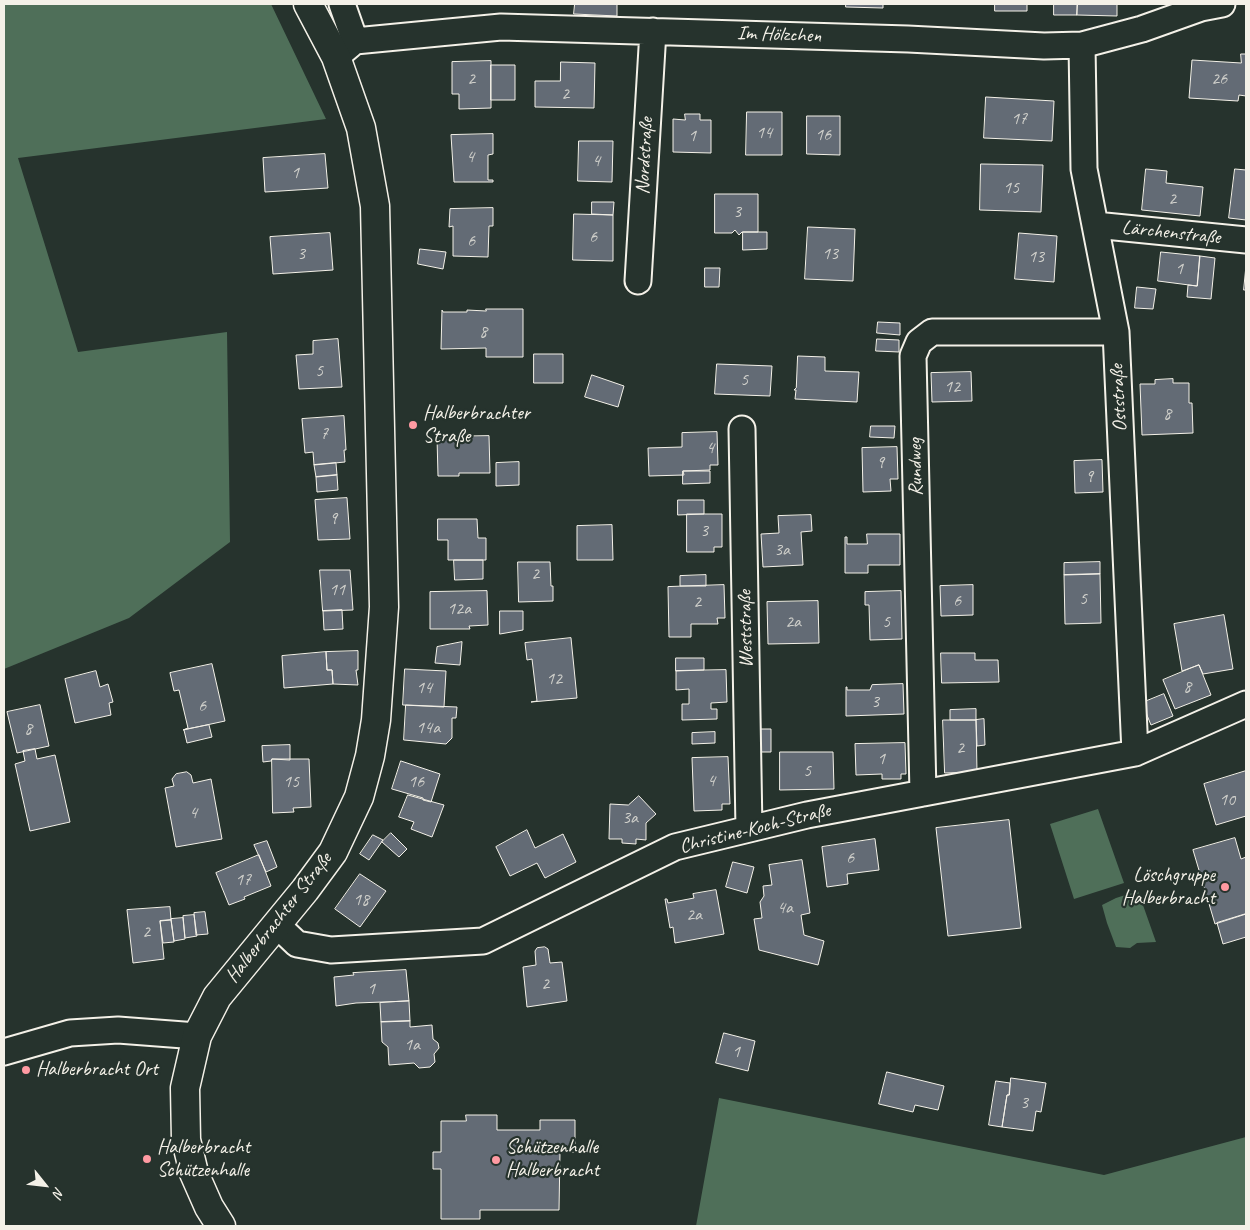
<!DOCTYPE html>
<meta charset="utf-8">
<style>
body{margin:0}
#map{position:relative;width:1250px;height:1230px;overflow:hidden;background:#26332d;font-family:Caveat,sans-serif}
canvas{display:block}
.frame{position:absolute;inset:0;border:5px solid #f4f1e8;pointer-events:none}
.north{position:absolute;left:20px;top:1160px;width:50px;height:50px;-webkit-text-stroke:4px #26332d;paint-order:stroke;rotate:119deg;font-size:14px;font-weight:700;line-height:20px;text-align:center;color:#f4f1e8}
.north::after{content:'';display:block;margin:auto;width:18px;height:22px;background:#f4f1e8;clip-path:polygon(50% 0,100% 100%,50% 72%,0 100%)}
</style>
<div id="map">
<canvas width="1250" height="1230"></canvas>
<div class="frame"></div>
<div class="north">N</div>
</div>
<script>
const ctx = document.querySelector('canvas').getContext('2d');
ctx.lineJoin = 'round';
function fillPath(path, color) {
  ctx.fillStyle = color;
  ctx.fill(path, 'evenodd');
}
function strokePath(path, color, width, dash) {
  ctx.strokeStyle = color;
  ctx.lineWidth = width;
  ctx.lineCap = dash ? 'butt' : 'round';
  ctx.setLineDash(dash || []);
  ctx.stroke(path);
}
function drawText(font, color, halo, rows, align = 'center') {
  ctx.font = font + ' Caveat,sans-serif';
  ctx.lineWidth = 4.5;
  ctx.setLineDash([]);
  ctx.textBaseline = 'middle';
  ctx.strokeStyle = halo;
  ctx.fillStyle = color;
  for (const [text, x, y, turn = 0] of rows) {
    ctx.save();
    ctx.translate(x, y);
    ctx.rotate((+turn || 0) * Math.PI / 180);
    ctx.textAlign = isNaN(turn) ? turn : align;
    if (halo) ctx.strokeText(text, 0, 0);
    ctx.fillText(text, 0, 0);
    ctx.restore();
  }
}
fillPath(new Path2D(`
 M 4,4 L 271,4 L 326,119 L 18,158 L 78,352 L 227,332 L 230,542 L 129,618 L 4,669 Z
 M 1098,809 L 1124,883 L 1074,899 L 1050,824 Z
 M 1138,891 L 1156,942 L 1137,943 L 1130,948 L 1116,947 L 1107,923 L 1102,905 L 1116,898 Z
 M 719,1098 L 1104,1175 L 1246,1137 L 1246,1226 L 696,1226 Z`), '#4f6f59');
const building = new Path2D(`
 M 575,4 L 617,4 L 617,16 L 574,14 Z
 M 846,4 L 883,4 L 883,8 L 846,7 Z
 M 995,4 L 1027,4 L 1027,11 L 995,11 Z
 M 1054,4 L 1077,4 L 1077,15 L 1054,15 Z
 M 1078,4 L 1117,4 L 1117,16 L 1077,15 Z
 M 1241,54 L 1246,54 L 1246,96 L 1239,95 L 1238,101 L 1189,98 L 1192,60 L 1241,63 Z
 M 491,61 L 491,108 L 459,109 L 459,94 L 452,94 L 452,62 Z
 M 561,62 L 595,63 L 594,108 L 535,107 L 535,81 L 560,81 Z
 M 491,65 L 515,65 L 515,100 L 491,100 Z
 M 986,97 L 1054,101 L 1052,141 L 984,138 Z
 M 747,112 L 782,112 L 782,155 L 746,155 Z
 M 685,114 L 700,114 L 700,120 L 711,120 L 711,153 L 673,152 L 673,119 L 685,120 Z
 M 807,116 L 840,116 L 840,155 L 807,154 Z
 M 493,134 L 493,154 L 488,155 L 488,180 L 493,180 L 493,182 L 454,182 L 451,135 Z
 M 579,141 L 613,141 L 612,182 L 578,181 Z
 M 325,154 L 328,188 L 265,192 L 263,158 Z
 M 981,164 L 1043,165 L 1041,212 L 980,210 Z
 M 1146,169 L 1167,171 L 1166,183 L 1203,187 L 1200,216 L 1142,210 Z
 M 1235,169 L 1246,170 L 1246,220 L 1229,218 Z
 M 715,194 L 758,194 L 758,232 L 742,232 L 739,235 L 735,230 L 732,233 L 715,233 Z
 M 592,202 L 614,202 L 613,215 L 592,214 Z
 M 493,208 L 493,226 L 489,226 L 488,257 L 453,256 L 453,226 L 449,227 L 450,209 Z
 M 574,214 L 613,215 L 613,261 L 573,260 Z
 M 808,227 L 855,229 L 853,281 L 805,279 Z
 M 743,232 L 767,232 L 767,249 L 743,250 Z
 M 330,233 L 333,270 L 273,274 L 270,237 Z
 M 1019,233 L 1057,236 L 1054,282 L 1015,279 Z
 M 420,249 L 446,252 L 443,269 L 418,264 Z
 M 1161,252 L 1200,256 L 1197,286 L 1158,281 Z
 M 1200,256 L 1215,258 L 1211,299 L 1187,297 L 1188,285 L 1197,286 Z
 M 1246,266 L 1246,290 L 1244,290 Z
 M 705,268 L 720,268 L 719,287 L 705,287 Z
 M 1137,287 L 1156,289 L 1153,309 L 1135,308 Z
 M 486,309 L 523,309 L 523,357 L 486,357 L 486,348 L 441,349 L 442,310 L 443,312 L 467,312 L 467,310 L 486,311 Z
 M 878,322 L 900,323 L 900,335 L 877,333 Z
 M 338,339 L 342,387 L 299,389 L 296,355 L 313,354 L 313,341 Z
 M 877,339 L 899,340 L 899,352 L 876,351 Z
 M 534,354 L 563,354 L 563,383 L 534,383 Z
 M 798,356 L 825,357 L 825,371 L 859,372 L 857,402 L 795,399 L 796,390 L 794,390 L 796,388 Z
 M 717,364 L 772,366 L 770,396 L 715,394 Z
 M 971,372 L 972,401 L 932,402 L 931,373 Z
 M 592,375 L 624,386 L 618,407 L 585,397 Z
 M 1173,379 L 1173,383 L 1189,383 L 1189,403 L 1192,403 L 1193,433 L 1142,435 L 1140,384 L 1155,384 L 1155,380 Z
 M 344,416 L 346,450 L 344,450 L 345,462 L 314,465 L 313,452 L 305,453 L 302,419 Z
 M 871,426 L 895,426 L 894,438 L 870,437 Z
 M 717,432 L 718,465 L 710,465 L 710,470 L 683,471 L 684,475 L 649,476 L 648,448 L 682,447 L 682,433 Z
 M 489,436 L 490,473 L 459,473 L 459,476 L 438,476 L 437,437 Z
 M 897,447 L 898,479 L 890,479 L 891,491 L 863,492 L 862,448 Z
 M 1102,460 L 1103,492 L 1075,493 L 1074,461 Z
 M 519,462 L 519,485 L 496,486 L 496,463 Z
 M 336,463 L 337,475 L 316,477 L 314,465 Z
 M 683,471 L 710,471 L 710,483 L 683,484 Z
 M 337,475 L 338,490 L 317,492 L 316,477 Z
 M 347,498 L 350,539 L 318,540 L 315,500 Z
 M 678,500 L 704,500 L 704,514 L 678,515 Z
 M 687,514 L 722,514 L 722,547 L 714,547 L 714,552 L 687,552 Z
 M 811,515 L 812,531 L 801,532 L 803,565 L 763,567 L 761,534 L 779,533 L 778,516 Z
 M 438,519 L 477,519 L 478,538 L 486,538 L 486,560 L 448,560 L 448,540 L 438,540 Z
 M 612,525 L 613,560 L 577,560 L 577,526 Z
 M 867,534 L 900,534 L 900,565 L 868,565 L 868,573 L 845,573 L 845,537 L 847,537 L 847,544 L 867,544 Z
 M 454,560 L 483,560 L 483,579 L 455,580 Z
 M 518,562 L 550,562 L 551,586 L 553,586 L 553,601 L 519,602 Z
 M 1100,562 L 1100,574 L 1064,575 L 1064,563 Z
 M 320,570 L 350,570 L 353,610 L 323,611 Z
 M 1100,574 L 1101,623 L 1065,624 L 1064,575 Z
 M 706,575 L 706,586 L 680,586 L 680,576 Z
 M 724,585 L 725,618 L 717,618 L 718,624 L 691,624 L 691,637 L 669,637 L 668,587 Z
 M 973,585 L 973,615 L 941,616 L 940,586 Z
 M 487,591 L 488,625 L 469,626 L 470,629 L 430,629 L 430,592 Z
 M 901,591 L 902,639 L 870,640 L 869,605 L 865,605 L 865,592 Z
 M 818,601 L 819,643 L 768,644 L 767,602 Z
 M 342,610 L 343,629 L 324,630 L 323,611 Z
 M 500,611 L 523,611 L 523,630 L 500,634 Z
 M 1224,615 L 1233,669 L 1203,674 L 1199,665 L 1182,671 L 1174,624 Z
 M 571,638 L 577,698 L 531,702 L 537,701 L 532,659 L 527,660 L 525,643 Z
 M 462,642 L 460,665 L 435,663 L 437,647 Z
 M 358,651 L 358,670 L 356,670 L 358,685 L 333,684 L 332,670 L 327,670 L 326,652 Z
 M 326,652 L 327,670 L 332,670 L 333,684 L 284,688 L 282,656 Z
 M 941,653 L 975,653 L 975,660 L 998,660 L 999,682 L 942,683 Z
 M 676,658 L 704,658 L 704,670 L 676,671 Z
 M 212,664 L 225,721 L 183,730 L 188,728 L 179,690 L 174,691 L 170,673 Z
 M 1199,665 L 1211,695 L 1175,709 L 1163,680 Z
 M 405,669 L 446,671 L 444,707 L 403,705 Z
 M 726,670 L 727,702 L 711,703 L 711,709 L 717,709 L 717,719 L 682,720 L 682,704 L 689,704 L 689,689 L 676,690 L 676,671 Z
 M 96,671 L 100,687 L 108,684 L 113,702 L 109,703 L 111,715 L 75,723 L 65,679 Z
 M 903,684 L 904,714 L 846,716 L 846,687 L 847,687 L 847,690 L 870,690 L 872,685 Z
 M 1164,694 L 1173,716 L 1151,725 L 1142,703 Z
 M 40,705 L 49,746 L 17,753 L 7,712 Z
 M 406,705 L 457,707 L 456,718 L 452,718 L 452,738 L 446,744 L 404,740 Z
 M 976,709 L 976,720 L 950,720 L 950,710 Z
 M 984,719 L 985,745 L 977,746 L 976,720 Z
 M 943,720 L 976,720 L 977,772 L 945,773 Z
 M 209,725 L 212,737 L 187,743 L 184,730 Z
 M 759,729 L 771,729 L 771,752 L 759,752 Z
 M 715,732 L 715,743 L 692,744 L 692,733 Z
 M 905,743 L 906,774 L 901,774 L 901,779 L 882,779 L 882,774 L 856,775 L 855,744 Z
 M 290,745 L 290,760 L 272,759 L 271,761 L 263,762 L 262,746 Z
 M 35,749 L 37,759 L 55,755 L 70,822 L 30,831 L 15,764 L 25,761 L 23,751 Z
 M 780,752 L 833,752 L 834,789 L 780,790 Z
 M 728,757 L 730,804 L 722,804 L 722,810 L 694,811 L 692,758 Z
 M 272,759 L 309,759 L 311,807 L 293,808 L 294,812 L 273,813 Z
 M 401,761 L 440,774 L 431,802 L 423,800 L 423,798 L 392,789 Z
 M 1246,771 L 1246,816 L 1216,825 L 1204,784 Z
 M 187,772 L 191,775 L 193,783 L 211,779 L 222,839 L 176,847 L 165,788 L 174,786 L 172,779 L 176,774 Z
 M 408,795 L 444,805 L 432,837 L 411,829 L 414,822 L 399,817 Z
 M 639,796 L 656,814 L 646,823 L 646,840 L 636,839 L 636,844 L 622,843 L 622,839 L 609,839 L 610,804 L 628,805 Z
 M 1009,820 L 1021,928 L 948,936 L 936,828 Z
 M 527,830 L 535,848 L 563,834 L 576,862 L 545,878 L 537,863 L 510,876 L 496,847 Z
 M 391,833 L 407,849 L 399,857 L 382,842 Z
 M 373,835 L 383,840 L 369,860 L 360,854 Z
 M 1235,838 L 1241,859 L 1246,857 L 1246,914 L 1215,924 L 1193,850 Z
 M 875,839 L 879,870 L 847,874 L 848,884 L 827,887 L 822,847 Z
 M 267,841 L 277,867 L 266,872 L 254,845 Z
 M 259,855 L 271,886 L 244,897 L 245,899 L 229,905 L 216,873 Z
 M 802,860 L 810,913 L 801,915 L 804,935 L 824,941 L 818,965 L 759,950 L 754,919 L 762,918 L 760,902 L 764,896 L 763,886 L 772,885 L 769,865 Z
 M 733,862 L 754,867 L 747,893 L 726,887 Z
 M 360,874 L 386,891 L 360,927 L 335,909 Z
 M 716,890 L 724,934 L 675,943 L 673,927 L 670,928 L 665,899 L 667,899 L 668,903 L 694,898 L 693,894 Z
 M 170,907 L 171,920 L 160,921 L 164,959 L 133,963 L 127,910 Z
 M 205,912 L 208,934 L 196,935 L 194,913 Z
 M 1246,914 L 1246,937 L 1223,944 L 1217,923 Z
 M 194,915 L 197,936 L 185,938 L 183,916 Z
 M 183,918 L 185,939 L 174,941 L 171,919 Z
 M 171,920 L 174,942 L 163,943 L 160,921 Z
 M 545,947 L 548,949 L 550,963 L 562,962 L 567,1001 L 527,1007 L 523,967 L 536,965 L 535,951 L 537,948 Z
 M 406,970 L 409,1001 L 356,1003 L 336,1006 L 334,977 L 354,975 L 353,973 Z
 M 409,1001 L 410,1021 L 381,1022 L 380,1003 Z
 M 410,1021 L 410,1027 L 432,1025 L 433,1039 L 438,1043 L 439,1048 L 434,1054 L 435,1062 L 430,1067 L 419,1068 L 414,1063 L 389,1065 L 388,1047 L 382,1042 L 381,1022 Z
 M 724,1033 L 755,1041 L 748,1071 L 716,1063 Z
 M 887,1072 L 944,1086 L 938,1110 L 915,1105 L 913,1112 L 879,1104 Z
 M 1011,1078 L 1046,1083 L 1041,1112 L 1036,1111 L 1033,1131 L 1002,1127 L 1007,1095 L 1009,1095 Z
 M 996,1081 L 1010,1083 L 1009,1095 L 1007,1095 L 1002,1127 L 989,1125 Z
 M 466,1115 L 497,1115 L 497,1130 L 540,1130 L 540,1120 L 575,1120 L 575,1152 L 560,1152 L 559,1210 L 480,1210 L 480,1219 L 441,1219 L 441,1169 L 433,1169 L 433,1152 L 441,1152 L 441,1121 L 466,1121 Z`);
fillPath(building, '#636b75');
strokePath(building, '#f4f1e8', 1);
const minor = new Path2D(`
 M 342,4 L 355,41
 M 1082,45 L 1084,169 L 1116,332 L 1135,753
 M 336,57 L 355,41 L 501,27 L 908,39 L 1044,46 L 1082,45 L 1142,29 L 1201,8 L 1222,4
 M 1095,225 L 1246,240
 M 638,281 L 653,31
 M 742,429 L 749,829
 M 923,793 L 913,356 L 919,342 L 932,332 L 1116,332
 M 277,925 L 297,944 L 331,950 L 483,941 L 675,847 L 807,815 L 1135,753 L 1246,704
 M 4,1052 L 70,1033 L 118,1030 L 197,1036`);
const major = new Path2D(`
 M 221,1226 L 209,1207 L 194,1173 L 186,1140 L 185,1088 L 197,1036 L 217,997 L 305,890 L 333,852 L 359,797 L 370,756 L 376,720 L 384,607 L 375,206 L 361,128 L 336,57 L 308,4`);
strokePath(minor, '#f4f1e8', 29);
strokePath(major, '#f4f1e8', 31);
strokePath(minor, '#26332d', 25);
strokePath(major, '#26332d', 28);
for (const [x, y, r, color] of [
 [413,425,5,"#ff9aa2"],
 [1225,887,5,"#ff9aa2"],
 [26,1070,5,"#ff9aa2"],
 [147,1159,5,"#ff9aa2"],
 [496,1160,5,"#ff9aa2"]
]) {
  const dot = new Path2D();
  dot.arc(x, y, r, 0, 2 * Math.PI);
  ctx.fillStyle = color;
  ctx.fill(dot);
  strokePath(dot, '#26332d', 2);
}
drawText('18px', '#d0d0cb', null, [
 ["2",471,79],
 ["26",1219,79],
 ["2",565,94],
 ["17",1019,119],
 ["14",764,133],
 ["16",823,135],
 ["1",692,136],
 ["4",470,157],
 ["4",596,161],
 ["1",295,173],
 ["15",1011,188],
 ["2",1172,199],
 ["3",737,212],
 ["6",593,237],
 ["6",471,241],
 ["3",301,254],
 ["13",830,254],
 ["13",1036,257],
 ["1",1179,269],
 ["8",483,332],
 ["5",319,371],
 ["5",744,380],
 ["12",952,387],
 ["8",1167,414],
 ["7",324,434],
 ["4",710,448],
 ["9",880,463],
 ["9",1089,477],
 ["9",333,519],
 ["3",704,531],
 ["3a",782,550],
 ["2",535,574],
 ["11",337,590],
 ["5",1083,599],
 ["6",957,601],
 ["2",697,602],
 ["12a",459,609],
 ["2a",793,622],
 ["5",886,622],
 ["12",554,679],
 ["8",1187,687],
 ["14",424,688],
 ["3",875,702],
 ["6",202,706],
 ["14a",428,728],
 ["8",28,729],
 ["2",960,748],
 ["1",881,759],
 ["5",807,771],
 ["4",711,781],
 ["15",291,782],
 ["16",416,782],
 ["10",1227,800],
 ["4",193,813],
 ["3a",630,818],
 ["6",850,858],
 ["17",243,880],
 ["18",361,900],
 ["4a",785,908],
 ["2a",694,915],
 ["2",146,932],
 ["2",545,984],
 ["1",371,989],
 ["1a",412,1045],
 ["1",736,1052],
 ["3",1024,1103]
]);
drawText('20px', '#f4f1e8', '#26332d', [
 ["Im Hölzchen",779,35,2],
 ["Nordstraße",645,156,-87],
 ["Lärchenstraße",1171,233,6],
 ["Oststraße",1119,398,-93],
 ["Rundweg",916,467,-91],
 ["Weststraße",746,629,-91],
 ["Christine-Koch-Straße",755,829,-14],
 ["Halberbrachter Straße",279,918,-52]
]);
drawText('20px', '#f4f1e8', '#26332d', [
 ["Halberbrachter",423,414],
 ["Straße",423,437],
 ["Löschgruppe",1215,876,"right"],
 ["Halberbracht",1215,899,"right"],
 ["Halberbracht Ort",36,1070],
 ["Halberbracht",157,1148],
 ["Schützenhalle",157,1171],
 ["Schützenhalle",506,1148],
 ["Halberbracht",506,1171]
], 'left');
</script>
